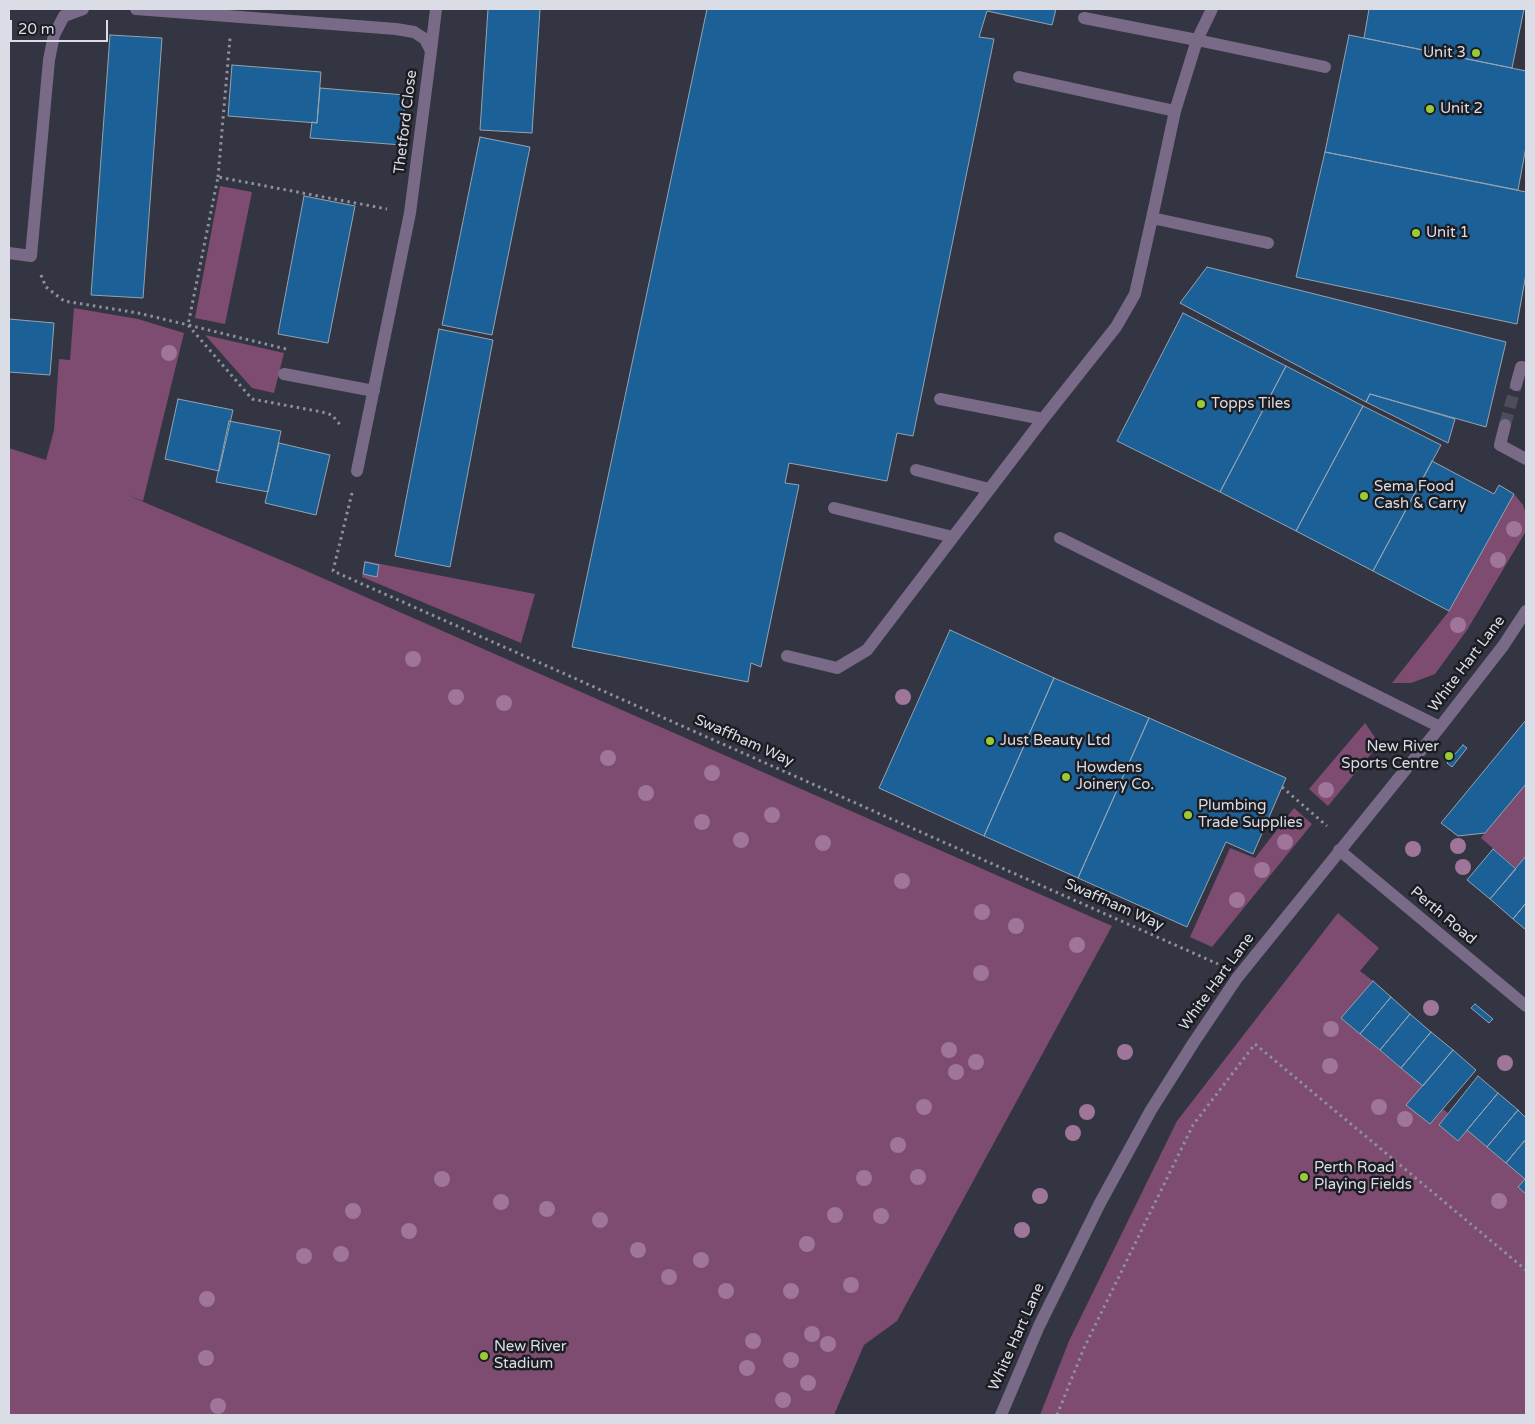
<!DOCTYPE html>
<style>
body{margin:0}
#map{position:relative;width:1535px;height:1424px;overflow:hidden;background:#333543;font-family:"Varela Round",sans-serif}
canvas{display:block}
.frame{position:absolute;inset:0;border:10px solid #dbdde6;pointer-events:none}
.scale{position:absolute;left:10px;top:20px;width:98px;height:22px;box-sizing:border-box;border:2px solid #dbdde6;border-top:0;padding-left:6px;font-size:15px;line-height:18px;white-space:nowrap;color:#dbdde6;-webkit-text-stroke:4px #1c1d23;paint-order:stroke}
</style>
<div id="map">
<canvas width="1535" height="1424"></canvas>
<div class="frame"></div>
<div class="scale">20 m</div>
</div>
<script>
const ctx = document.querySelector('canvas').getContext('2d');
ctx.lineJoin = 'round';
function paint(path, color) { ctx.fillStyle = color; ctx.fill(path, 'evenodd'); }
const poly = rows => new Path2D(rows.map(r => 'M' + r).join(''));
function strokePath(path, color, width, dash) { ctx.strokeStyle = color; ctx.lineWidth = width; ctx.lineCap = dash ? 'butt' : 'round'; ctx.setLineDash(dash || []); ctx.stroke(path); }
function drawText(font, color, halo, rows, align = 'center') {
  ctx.font = font + ' "Varela Round",sans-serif'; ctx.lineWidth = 5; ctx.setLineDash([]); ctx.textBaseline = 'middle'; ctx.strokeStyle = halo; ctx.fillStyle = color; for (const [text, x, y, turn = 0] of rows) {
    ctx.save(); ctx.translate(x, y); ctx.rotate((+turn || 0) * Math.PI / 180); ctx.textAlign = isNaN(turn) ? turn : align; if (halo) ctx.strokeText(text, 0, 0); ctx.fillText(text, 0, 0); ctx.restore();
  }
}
paint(poly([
 [220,186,252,192,225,324,195,318],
 [74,308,138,319,184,333,143,501,127,495,302,569,1112,926,897,1321,864,1345,834,1415,9,1415,9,448,46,460,54,430,59,359,70,360],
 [205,335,284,353,274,393,252,388],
 [1514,494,1523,505,1526,514,1526,531,1467,630,1435,674,1411,683,1392,683,1449,611],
 [365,561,535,594,521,643,362,577],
 [1365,723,1376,739,1375,749,1328,806,1309,789],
 [1526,782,1526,877,1481,838],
 [1294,808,1312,824,1212,947,1190,937,1230,848,1255,858],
 [1338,913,1379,948,1360,971,1373,981,1342,1019,1423,1086,1407,1105,1430,1124,1443,1109,1448,1113,1439,1125,1458,1141,1467,1130,1525,1179,1518,1187,1526,1194,1526,1415,1040,1415,1069,1341,1177,1121]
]), '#7e4c70');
const building = poly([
 [488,9,540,9,532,133,480,130,488,9],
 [707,9,1056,9,1052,25,987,11,979,37,994,39,913,436,897,433,887,481,789,463,785,483,799,485,761,667,751,663,748,682,572,647,707,9],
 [1369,9,1524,9,1512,68,1364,38,1369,9],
 [110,35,162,38,143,298,91,295,110,35],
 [1349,35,1526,71,1526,147,1518,190,1325,152,1349,35],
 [232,65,321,72,317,123,228,116,232,65],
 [320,88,405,95,402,145,310,138,312,122,317,123,320,88],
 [480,137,530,147,492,335,442,325,480,137],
 [1325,152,1526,192,1526,274,1517,324,1296,277,1325,152],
 [304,196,355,206,328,343,278,334,304,196],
 [1207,267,1506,342,1486,427,1370,394,1366,402,1180,303,1207,267],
 [1183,313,1286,366,1220,492,1117,441,1183,313],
 [9,319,54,323,50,375,9,372,9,319],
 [439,329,493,340,450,567,395,556,439,329],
 [1286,366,1363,406,1296,531,1220,492,1286,366],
 [1370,394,1455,419,1448,443,1366,402,1370,394],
 [178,399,233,410,219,471,165,459,178,399],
 [1363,406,1441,445,1373,571,1296,531,1363,406],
 [229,421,281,431,268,492,216,482,229,421],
 [279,443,330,455,316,515,265,503,279,443],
 [1432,461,1494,494,1499,485,1514,494,1449,611,1373,571,1432,461],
 [365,562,379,565,377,577,363,574,365,562],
 [950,630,1054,678,984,836,879,788,950,630],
 [1054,678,1149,718,1078,878,984,836,1054,678],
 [1149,718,1286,778,1253,854,1226,842,1187,927,1078,878,1149,718],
 [1526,720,1526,784,1485,833,1458,836,1441,823,1526,720],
 [1463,745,1467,748,1452,767,1447,763,1463,745],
 [1493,849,1516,869,1490,899,1467,880,1493,849],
 [1526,856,1526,903,1513,919,1490,899,1526,856],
 [1526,903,1526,930,1513,919,1526,903],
 [1373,981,1391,997,1360,1034,1341,1018,1373,981],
 [1391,997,1410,1014,1380,1050,1360,1034,1391,997],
 [1475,1004,1493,1019,1489,1023,1471,1008,1475,1004],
 [1410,1014,1431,1032,1401,1068,1380,1050,1410,1014],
 [1431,1032,1453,1050,1423,1086,1401,1068,1431,1032],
 [1453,1050,1476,1070,1430,1124,1406,1105,1453,1050],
 [1478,1076,1498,1093,1458,1141,1439,1125,1478,1076],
 [1498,1093,1518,1110,1487,1147,1467,1130,1498,1093],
 [1518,1110,1526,1118,1526,1139,1506,1163,1487,1147,1518,1110],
 [1526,1139,1526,1178,1525,1179,1506,1163,1526,1139],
 [1526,1178,1526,1194,1518,1187,1526,1178]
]);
paint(building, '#1b6198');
strokePath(building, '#95a3b0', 1);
strokePath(poly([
 [1505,425,1516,385]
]), '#4c4e5b', 12, [12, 6]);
strokePath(poly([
 [218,177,230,38],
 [41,275,46,287,64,301,138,313,188,325,252,399,322,412,332,415,342,427],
 [286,349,188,325,218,177,387,209],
 [352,493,333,571,1218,964],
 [1282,787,1327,826],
 [1057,1415,1084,1348,1193,1125,1255,1044,1526,1270]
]), '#8e909c', 3, [2.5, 4]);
strokePath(poly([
 [136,9,396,29,414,32,425,39,431,51,410,213,357,471],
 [1212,9,1197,40,1325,67],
 [431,51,436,9],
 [1019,77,1175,111,1197,40,1084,18],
 [1175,111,1152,218,1268,243],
 [9,253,31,256,49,60,54,35,64,16,83,9],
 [284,374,374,391],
 [1516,385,1521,367,1526,368],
 [940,399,1043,419],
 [1505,425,1500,445,1526,459],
 [916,470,989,489],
 [834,508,953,537],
 [1060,538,1440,727],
 [787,656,837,668,867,650,1043,419,1116,327,1135,294,1152,218],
 [1339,850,1526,1006],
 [1001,1415,1039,1326,1100,1203,1151,1110,1194,1042,1237,978,1440,727,1503,646,1526,611]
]), '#796a88', 12);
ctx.fillStyle = '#9f7599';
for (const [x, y] of [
 [169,353],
 [1514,529],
 [1498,560],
 [1458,625],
 [413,659],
 [456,697],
 [903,697],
 [504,703],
 [608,758],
 [712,773],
 [1326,790],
 [646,793],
 [772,815],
 [702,822],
 [741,840],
 [1285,842],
 [823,843],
 [1458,846],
 [1413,849],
 [1463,867],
 [1262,870],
 [902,881],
 [1237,900],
 [982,912],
 [1016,926],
 [1077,945],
 [981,973],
 [1431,1008],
 [1331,1029],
 [949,1050],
 [1125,1052],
 [976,1062],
 [1505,1063],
 [1330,1066],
 [956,1072],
 [924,1107],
 [1379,1107],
 [1087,1112],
 [1405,1119],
 [1073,1133],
 [898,1145],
 [918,1177],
 [864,1178],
 [442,1179],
 [1040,1196],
 [1499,1201],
 [501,1202],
 [547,1209],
 [353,1211],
 [835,1215],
 [881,1216],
 [600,1220],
 [1022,1230],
 [409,1231],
 [807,1244],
 [638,1250],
 [341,1254],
 [304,1256],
 [701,1260],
 [669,1277],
 [851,1285],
 [726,1291],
 [791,1291],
 [207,1299],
 [812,1334],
 [753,1341],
 [828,1344],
 [206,1358],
 [791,1360],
 [747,1368],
 [808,1383],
 [783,1400],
 [218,1406]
]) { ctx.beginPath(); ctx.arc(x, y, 8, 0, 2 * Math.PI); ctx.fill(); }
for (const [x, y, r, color] of [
 [1476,53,5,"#99cb36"],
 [1430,109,5,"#99cb36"],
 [1416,233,5,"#99cb36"],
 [1201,404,5,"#99cb36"],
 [1364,496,5,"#99cb36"],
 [990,741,5,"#99cb36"],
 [1449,756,5,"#99cb36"],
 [1066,777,5,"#99cb36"],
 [1188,815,5,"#99cb36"],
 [1304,1177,5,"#99cb36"],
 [484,1356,5,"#99cb36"]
]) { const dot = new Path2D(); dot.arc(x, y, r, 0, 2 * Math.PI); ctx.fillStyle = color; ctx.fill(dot); strokePath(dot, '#1c1d23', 2); }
drawText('15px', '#dbdde6', '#1c1d23', [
 ["Unit 3",1466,53,"right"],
 ["Unit 2",1440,109],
 ["Unit 1",1426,233],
 ["Topps Tiles",1211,404],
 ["Sema Food",1374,487],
 ["Cash & Carry",1374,504],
 ["Just Beauty Ltd",1000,741],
 ["New River",1439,747,"right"],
 ["Sports Centre",1439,764,"right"],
 ["Howdens",1076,768],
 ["Joinery Co.",1076,785],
 ["Plumbing",1198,806],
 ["Trade Supplies",1198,823],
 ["Perth Road",1314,1168],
 ["Playing Fields",1314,1185],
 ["New River",494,1347],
 ["Stadium",494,1364]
], 'left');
drawText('15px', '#dbdde6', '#1c1d23', [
 ["Thetford Close",406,122,-83],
 ["White Hart Lane",1467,664,-53],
 ["Swaffham Way",744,741,24],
 ["Swaffham Way",1114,905,24],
 ["Perth Road",1443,916,40],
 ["White Hart Lane",1217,982,-54],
 ["White Hart Lane",1017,1337,-66]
]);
</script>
